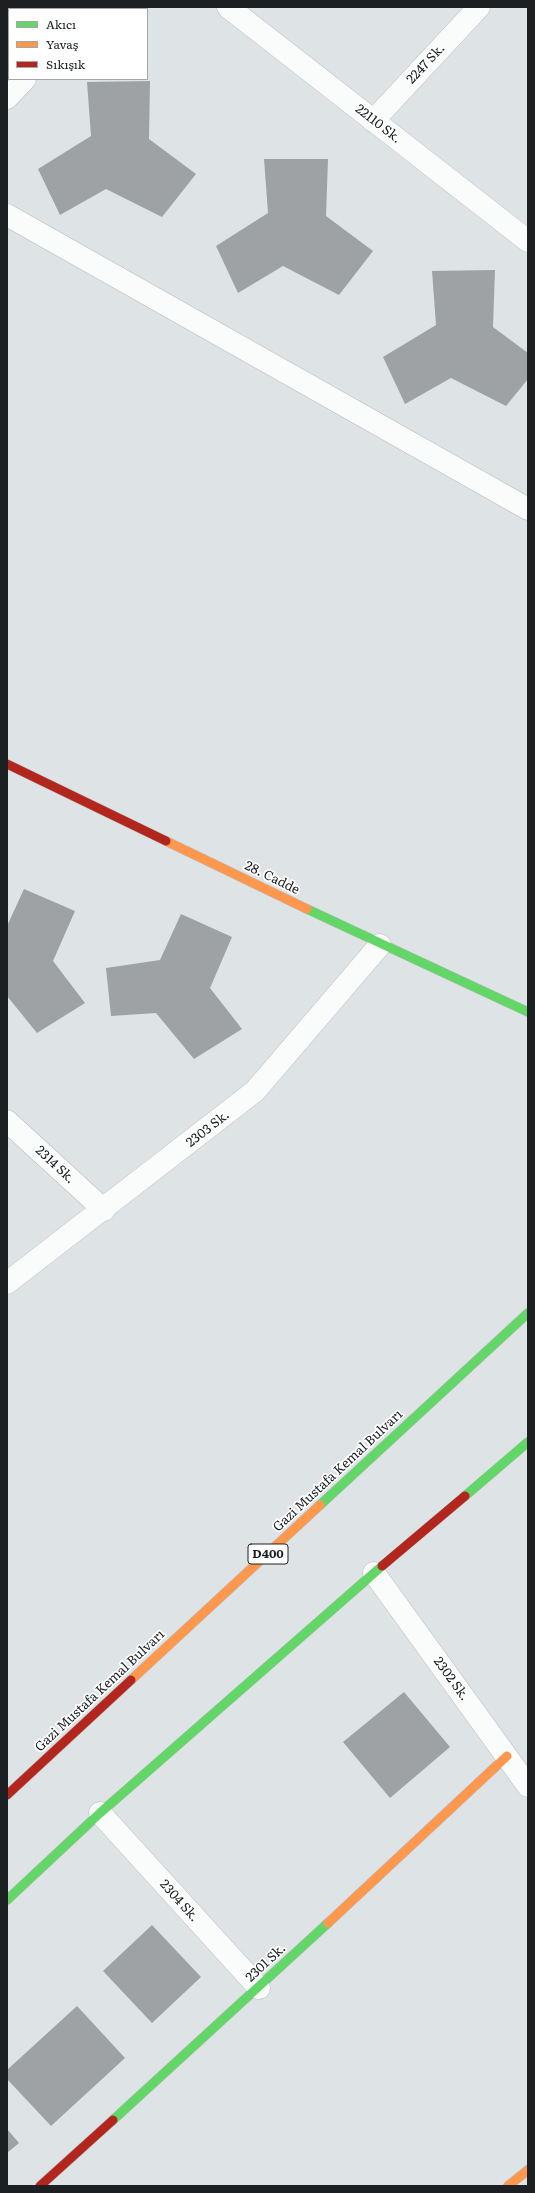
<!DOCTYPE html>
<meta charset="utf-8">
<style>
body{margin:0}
#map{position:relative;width:535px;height:2193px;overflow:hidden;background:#dee3e6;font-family:Literata,serif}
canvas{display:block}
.frame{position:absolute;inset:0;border:8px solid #1d2023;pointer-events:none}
.legend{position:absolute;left:8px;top:8px;width:140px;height:72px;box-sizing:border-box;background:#fff;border:1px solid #a5a6a7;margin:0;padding:5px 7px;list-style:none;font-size:12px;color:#1d2023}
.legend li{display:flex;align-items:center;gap:8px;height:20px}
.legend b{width:20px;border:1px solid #a5a6a7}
</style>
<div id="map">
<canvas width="535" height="2193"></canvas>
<div class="frame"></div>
<ul class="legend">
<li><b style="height:5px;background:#63d668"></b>Akıcı</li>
<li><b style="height:5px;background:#ff974d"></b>Yavaş</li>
<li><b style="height:5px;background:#b3261e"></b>Sıkışık</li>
</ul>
</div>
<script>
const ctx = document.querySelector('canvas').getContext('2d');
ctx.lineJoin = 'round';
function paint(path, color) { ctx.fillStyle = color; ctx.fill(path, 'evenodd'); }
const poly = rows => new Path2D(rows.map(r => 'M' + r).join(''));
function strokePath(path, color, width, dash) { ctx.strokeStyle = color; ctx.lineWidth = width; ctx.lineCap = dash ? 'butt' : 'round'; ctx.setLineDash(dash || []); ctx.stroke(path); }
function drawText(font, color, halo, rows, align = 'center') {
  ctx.font = font + ' Literata,serif'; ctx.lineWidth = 3.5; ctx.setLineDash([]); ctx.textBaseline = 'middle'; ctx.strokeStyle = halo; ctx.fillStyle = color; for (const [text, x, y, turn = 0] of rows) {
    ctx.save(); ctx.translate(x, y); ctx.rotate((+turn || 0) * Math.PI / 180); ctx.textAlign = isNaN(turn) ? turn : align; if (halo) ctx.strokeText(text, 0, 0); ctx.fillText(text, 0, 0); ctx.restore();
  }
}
paint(poly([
 [150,81,149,139,196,174,162,217,106,189,60,215,38,169,91,136,87,82],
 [264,159,328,159,326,216,373,251,339,295,283,266,238,293,216,246,268,213],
 [495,270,493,327,528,353,528,379,506,406,451,378,405,404,383,357,436,325,432,271],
 [24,889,75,911,53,961,85,1003,37,1033,7,996,7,926],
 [181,914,232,937,210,988,242,1029,194,1059,156,1013,111,1016,106,968,160,960],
 [404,1692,450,1747,390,1798,343,1742],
 [152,1925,201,1977,152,2023,103,1971],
 [77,2006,125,2058,51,2126,7,2079,7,2070],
 [7,2129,19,2143,7,2153]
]), '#9ea2a5');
const street = poly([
 [228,7,528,241],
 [95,9,97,7],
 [7,98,25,79],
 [373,121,479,7],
 [7,215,528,509],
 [7,1121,104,1210],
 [7,1283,255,1091,380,945],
 [374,1573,528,1786],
 [100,1813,259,1988]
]);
const fast = poly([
 [307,909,528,1012],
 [465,1496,528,1442],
 [320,1505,528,1313],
 [7,1900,100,1813,382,1566],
 [113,2120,328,1923]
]);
const slow = poly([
 [166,841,307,909],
 [131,1680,320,1505],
 [328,1923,507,1756],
 [508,2186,528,2170]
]);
const jam = poly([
 [7,764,166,841],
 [382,1566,465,1496],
 [7,1795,131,1680],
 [40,2186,113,2120]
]);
strokePath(street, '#b9bcbf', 23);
strokePath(fast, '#b9bcbf', 10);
strokePath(slow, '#b9bcbf', 10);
strokePath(jam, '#b9bcbf', 10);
strokePath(street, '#fafbfb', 22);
strokePath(fast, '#63d668', 9);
strokePath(slow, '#ff974d', 9);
strokePath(jam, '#b3261e', 9);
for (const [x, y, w] of [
 [268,1554,40]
]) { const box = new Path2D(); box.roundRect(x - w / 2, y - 10, w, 20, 3); ctx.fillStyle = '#fff'; ctx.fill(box); strokePath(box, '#1d2023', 1); }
drawText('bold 12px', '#1d2023', null, [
 ["D400",268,1554]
]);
drawText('13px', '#1d2023', '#fff', [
 ["2247 Sk.",426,64,-47],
 ["22110 Sk.",378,124,38],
 ["28. Cadde",272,878,26],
 ["2303 Sk.",208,1129,-38],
 ["2314 Sk.",55,1165,43],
 ["Gazi Mustafa Kemal Bulvarı",338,1471,-43],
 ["2302 Sk.",451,1679,54],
 ["Gazi Mustafa Kemal Bulvarı",100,1691,-43],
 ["2304 Sk.",179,1901,48],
 ["2301 Sk.",266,1963,-43]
]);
</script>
